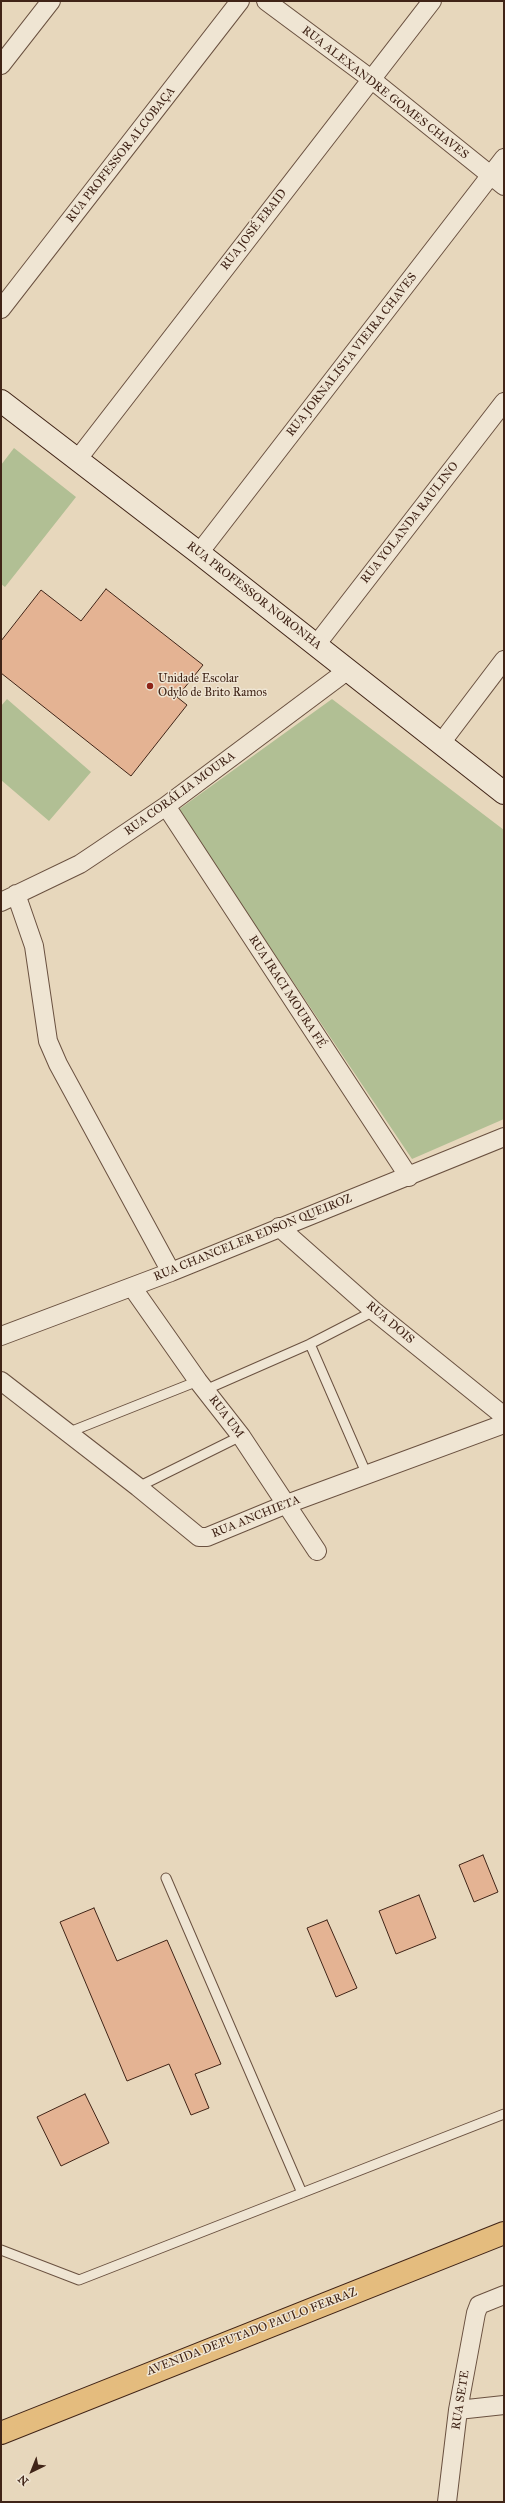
<!DOCTYPE html>
<meta charset="utf-8">
<style>
body{margin:0}
#map{position:relative;width:505px;height:2503px;overflow:hidden;background:#e7d7bc;font-family:"IM FELL Great Primer",serif}
canvas{display:block}
.frame{position:absolute;inset:0;border:2px solid #402417;pointer-events:none}
.north{position:absolute;left:12px;top:2451px;width:40px;height:40px;-webkit-text-stroke:3px #efe5d3;paint-order:stroke;rotate:223deg;font-size:11px;font-weight:700;line-height:16px;text-align:center;color:#402417}
.north::after{content:'';display:block;margin:auto;width:14px;height:18px;background:#402417;clip-path:polygon(50% 0,100% 100%,50% 72%,0 100%)}
</style>
<div id="map">
<canvas width="505" height="2503"></canvas>
<div class="frame"></div>
<div class="north">N</div>
</div>
<script>
const ctx = document.querySelector('canvas').getContext('2d');
ctx.lineJoin = 'round';
function paint(path, color) { ctx.fillStyle = color; ctx.fill(path, 'evenodd'); }
const poly = rows => new Path2D(rows.map(r => 'M' + r).join(''));
function strokePath(path, color, width, dash) { ctx.strokeStyle = color; ctx.lineWidth = width; ctx.lineCap = dash ? 'butt' : 'round'; ctx.setLineDash(dash || []); ctx.stroke(path); }
function drawText(font, color, halo, rows, align = 'center') {
  ctx.font = font + ' "IM FELL Great Primer",serif'; ctx.lineWidth = 3; ctx.setLineDash([]); ctx.textBaseline = 'middle'; ctx.strokeStyle = halo; ctx.fillStyle = color; for (const [text, x, y, turn = 0] of rows) {
    ctx.save(); ctx.translate(x, y); ctx.rotate((+turn || 0) * Math.PI / 180); ctx.textAlign = isNaN(turn) ? turn : align; if (halo) ctx.strokeText(text, 0, 0); ctx.fillText(text, 0, 0); ctx.restore();
  }
}
paint(poly([
 [14,448,76,497,5,587,1,584,1,465],
 [7,699,91,772,49,821,1,780,1,706],
 [332,699,504,830,504,1119,412,1159,178,810]
]), '#b1bf94');
const building = poly([
 [106,589,203,665,177,697,187,705,131,776,1,673,1,641,41,590,81,621,106,589],
 [483,1855,498,1892,474,1902,459,1865,483,1855],
 [419,1895,436,1938,396,1954,379,1911,419,1895],
 [94,1908,117,1961,167,1940,221,2064,195,2074,209,2108,191,2115,169,2064,127,2081,60,1922,94,1908],
 [327,1920,357,1988,336,1997,307,1928,327,1920],
 [85,2094,109,2143,61,2166,37,2117,85,2094]
]);
paint(building, '#e4b393');
strokePath(building, '#402417', 1);
const lane = poly([
 [310,1344,367,1475],
 [205,1390,310,1344,374,1311],
 [67,1433,198,1381],
 [138,1487,241,1436],
 [166,1878,302,2193],
 [1,2250,79,2280,504,2114]
]);
const street = poly([
 [266,1,371,79,504,186],
 [1,65,51,1],
 [1,309,240,1],
 [77,460,432,1],
 [199,553,504,158],
 [316,645,504,402],
 [441,743,504,660],
 [166,806,409,1177],
 [16,894,34,946,48,1041,58,1064,171,1272],
 [1,902,80,864,98,852,166,806,348,670],
 [279,1227,374,1311,504,1416],
 [132,1287,198,1381,241,1436,317,1551],
 [1,1336,171,1272,504,1137],
 [1,1381,138,1487,199,1537,207,1537,287,1504,504,1424],
 [458,2410,504,2405],
 [447,2502,458,2410,476,2313,479,2305,504,2295]
]);
const secondary = poly([
 [1,401,199,553,504,793]
]);
const highway = poly([
 [1,2433,504,2233]
]);
strokePath(lane, '#6a5140', 11);
strokePath(street, '#6a5140', 20);
strokePath(secondary, '#402417', 24);
strokePath(highway, '#402417', 24);
strokePath(lane, '#efe5d3', 9);
strokePath(street, '#efe5d3', 18);
strokePath(secondary, '#efe5d3', 22);
strokePath(highway, '#e4bc7e', 22);
for (const [x, y, r, color] of [
 [150,686,4,"#8f2418"]
]) { const dot = new Path2D(); dot.arc(x, y, r, 0, 2 * Math.PI); ctx.fillStyle = color; ctx.fill(dot); strokePath(dot, '#efe5d3', 1.5); }
drawText('12px', '#402417', '#efe5d3', [
 ["RUA ALEXANDRE GOMES CHAVES",385,93,38],
 ["RUA PROFESSOR ALCOBAÇA",121,155,-52],
 ["RUA JOSÉ EBAID",254,230,-52],
 ["RUA JORNALISTA VIEIRA CHAVES",352,355,-52],
 ["RUA YOLANDA RAULINO",410,523,-52],
 ["RUA PROFESSOR NORONHA",254,596,38],
 ["RUA CORÁLIA MOURA",180,794,-36],
 ["RUA IRACI MOURA FÉ",287,992,57],
 ["RUA CHANCELER EDSON QUEIROZ",253,1238,-22],
 ["RUA DOIS",390,1323,40],
 ["RUA UM",226,1417,53],
 ["RUA ANCHIETA",256,1517,-22],
 ["AVENIDA DEPUTADO PAULO FERRAZ",252,2332,-21],
 ["RUA SETE",461,2400,-81]
]);
drawText('12px', '#402417', '#efe5d3', [
 ["Unidade Escolar",158,679],
 ["Odylo de Brito Ramos",158,693]
], 'left');
</script>
